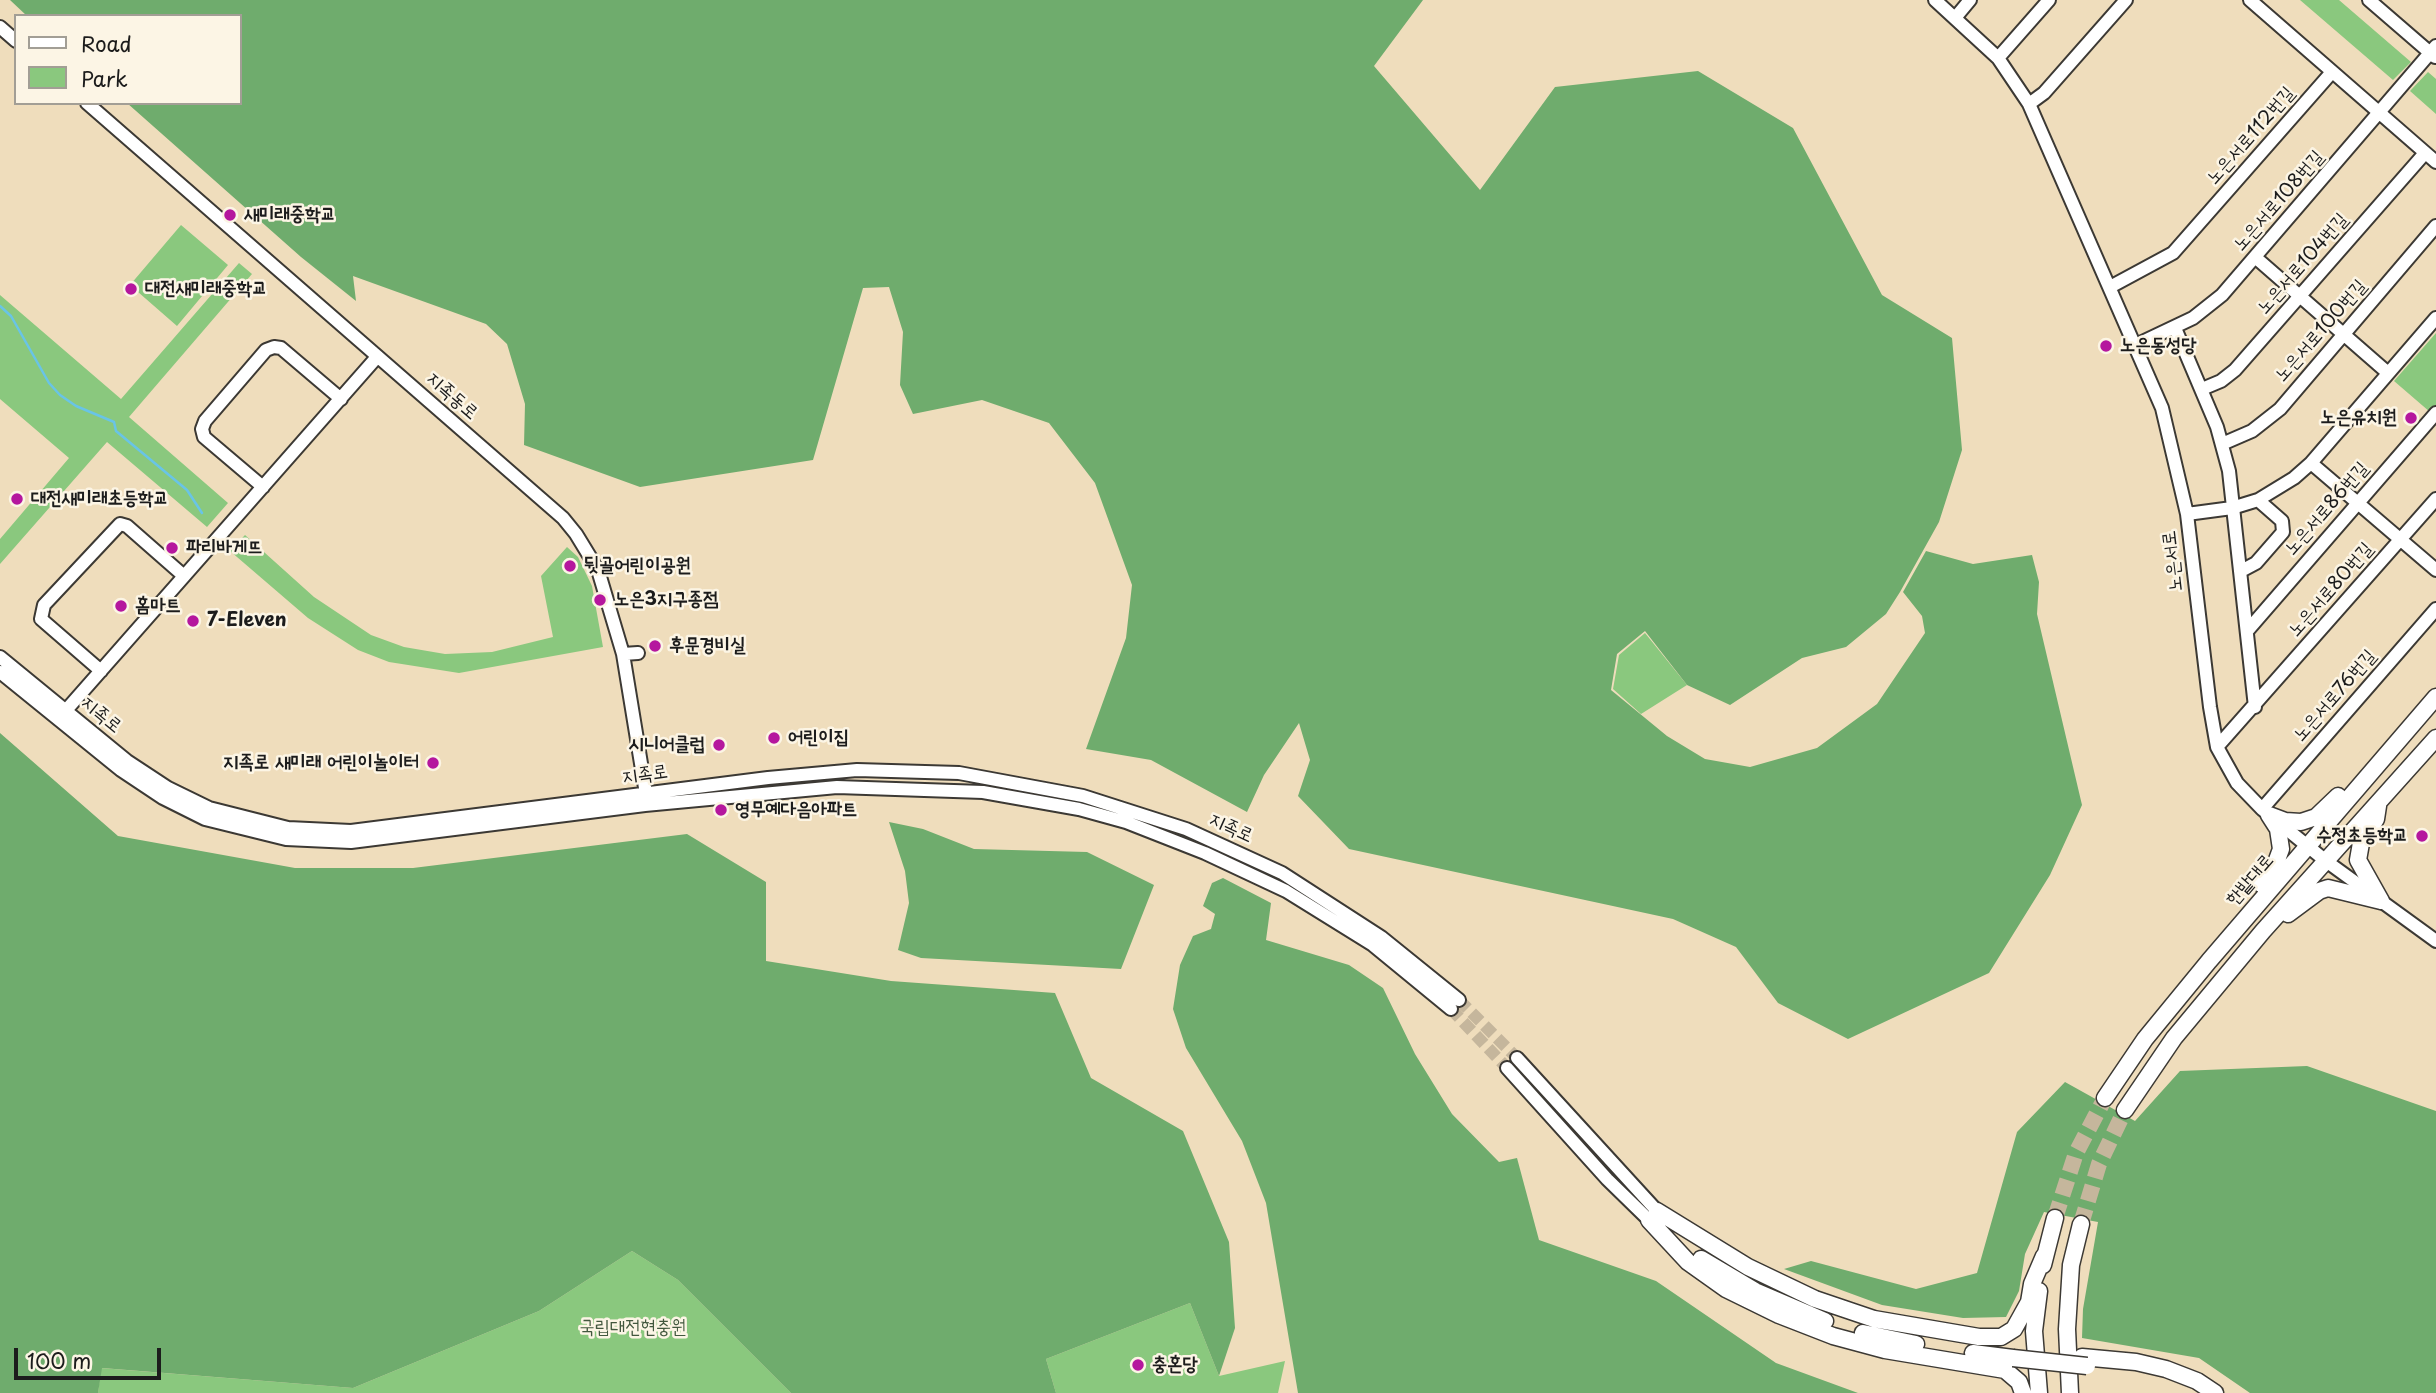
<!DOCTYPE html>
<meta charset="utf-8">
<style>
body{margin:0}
#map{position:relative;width:2436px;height:1393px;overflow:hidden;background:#efddbc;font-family:"Playpen Sans",sans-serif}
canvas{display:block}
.legend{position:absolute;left:14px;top:14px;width:228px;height:91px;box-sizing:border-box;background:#fcf5e5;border:2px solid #a29e95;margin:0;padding:9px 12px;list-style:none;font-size:21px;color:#1c1c1c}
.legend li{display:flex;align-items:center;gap:14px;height:35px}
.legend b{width:35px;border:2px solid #a29e95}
.scale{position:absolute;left:14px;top:1348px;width:147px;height:32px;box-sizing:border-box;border:4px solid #1c1c1c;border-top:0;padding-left:9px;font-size:21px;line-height:24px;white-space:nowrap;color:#1c1c1c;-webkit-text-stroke:5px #fcf5e5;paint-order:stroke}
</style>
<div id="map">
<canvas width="2436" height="1393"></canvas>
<ul class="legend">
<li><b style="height:9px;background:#fff"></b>Road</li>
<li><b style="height:19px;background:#8ac87e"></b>Park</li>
</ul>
<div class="scale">100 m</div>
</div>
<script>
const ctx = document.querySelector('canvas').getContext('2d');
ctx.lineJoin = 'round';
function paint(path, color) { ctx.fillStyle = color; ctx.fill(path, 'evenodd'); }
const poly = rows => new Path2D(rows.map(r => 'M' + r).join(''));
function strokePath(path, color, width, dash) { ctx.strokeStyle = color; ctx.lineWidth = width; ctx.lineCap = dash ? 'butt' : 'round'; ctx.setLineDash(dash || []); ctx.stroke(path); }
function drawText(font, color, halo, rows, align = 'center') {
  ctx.font = font + ' "Playpen Sans","Poor Story",sans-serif'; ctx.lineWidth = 5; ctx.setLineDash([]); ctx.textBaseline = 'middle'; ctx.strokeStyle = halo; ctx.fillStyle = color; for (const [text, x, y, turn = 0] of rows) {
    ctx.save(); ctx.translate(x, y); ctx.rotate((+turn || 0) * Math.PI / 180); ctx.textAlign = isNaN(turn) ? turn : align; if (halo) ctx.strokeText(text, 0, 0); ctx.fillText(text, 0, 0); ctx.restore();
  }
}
paint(poly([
 [2300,0,2339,0,2411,62,2393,80],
 [2428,72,2436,79,2436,114,2410,91],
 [181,225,228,265,177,326,130,285],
 [239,263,252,274,129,417,228,503,207,527,107,442,0,564,0,539,69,458,0,399,0,295,121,399],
 [2436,333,2436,405,2430,412,2394,381],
 [245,535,314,597,371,635,404,647,445,654,492,652,553,637,541,576,567,547,578,557,592,586,603,647,459,673,389,662,358,650,308,618,230,551],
 [1645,633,1687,685,1641,714,1613,689,1619,655],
 [632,1251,678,1280,791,1393,98,1393,101,1368,353,1388,539,1311],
 [1190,1303,1219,1376,1285,1361,1278,1393,1056,1393,1046,1359]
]), '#8ac87e');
paint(poly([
 [10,0,1423,0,1374,66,1480,190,1555,87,1698,71,1793,128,1882,295,1952,338,1962,450,1939,522,1900,592,1886,614,1846,647,1802,658,1730,705,1687,685,1645,631,1617,654,1611,690,1667,736,1705,759,1750,767,1817,748,1877,704,1925,633,1922,616,1903,592,1926,551,1973,564,2032,555,2039,582,2037,614,2082,805,2050,875,1989,973,1848,1039,1778,1003,1736,947,1673,919,1349,849,1298,796,1310,760,1299,723,1264,775,1247,812,1151,760,1086,749,1126,638,1132,585,1095,483,1049,423,982,400,913,414,900,385,903,332,889,287,863,288,813,460,640,487,524,445,525,404,507,344,486,324,353,276,356,301,301,257,127,103,240,103,240,16,27,16],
 [0,733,118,836,295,868,413,868,687,834,766,882,766,961,891,981,1055,993,1091,1078,1183,1131,1229,1242,1235,1328,1219,1376,1190,1303,1046,1359,1056,1393,791,1393,678,1280,632,1251,539,1311,353,1388,102,1368,98,1393,0,1393],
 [889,822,923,829,974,849,1087,852,1154,885,1121,969,921,958,898,950,909,903,905,871],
 [1223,878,1271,903,1266,940,1349,965,1383,988,1415,1054,1452,1114,1499,1162,1517,1158,1539,1240,1656,1281,1776,1363,1858,1393,1298,1393,1266,1203,1242,1141,1186,1048,1173,1009,1180,965,1193,936,1211,929,1215,914,1203,906,1212,883],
 [2307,1066,2436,1111,2436,1393,2250,1393,2199,1358,2082,1338,2083,1309,2098,1222,2044,1212,2025,1254,2019,1291,2006,1317,1963,1318,1882,1305,1784,1269,1811,1261,1916,1289,1977,1273,2017,1132,2065,1082,2135,1121,2180,1071]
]), '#6fac6d');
strokePath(poly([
 [0,306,11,316,49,383,60,395,76,406,114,422,116,431,187,490,202,513]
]), '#69c4e7', 2.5);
strokePath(poly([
 [1459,1000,1517,1058],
 [1451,1009,1507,1068]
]), '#c5b69c', 12, [12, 6]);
strokePath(poly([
 [2055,1218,2076,1153,2105,1098],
 [2081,1224,2099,1164,2125,1110]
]), '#c5b69c', 16, [16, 8]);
const minor = poly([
 [1935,0,1998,58,2029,104,2162,408,2187,514,2210,707,2217,747,2237,783,2262,809,2326,861,2436,941],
 [2250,0,2436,162],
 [2369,0,2435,57],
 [1955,18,1970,0],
 [0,27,16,41],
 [1998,58,2049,0],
 [87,103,563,518,576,534,598,570,623,654,647,800],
 [2029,104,2044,93,2126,0],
 [2255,257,2388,373],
 [2110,287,2173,253,2332,72],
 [2175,328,2217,427,2229,471,2255,707],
 [2134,346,2193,318,2222,295,2436,46],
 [2202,389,2221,381,2235,370,2425,153],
 [2222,444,2252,431,2280,409,2436,226],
 [2311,463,2436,570],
 [263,487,204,437,202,429,205,421,266,350,274,347,281,348,341,399],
 [2187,514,2232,508,2258,500,2294,478,2311,463,2436,318],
 [2241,571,2256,563,2283,532,2282,521,2258,500],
 [2248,630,2436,413],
 [623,654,638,653],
 [0,657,127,761,168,788,209,808,288,828,351,831,768,778,857,770,959,773,1083,796,1186,829,1282,873,1381,937,1459,1000],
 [101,671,41,619,44,605,120,524,127,526,184,576],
 [0,672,121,770,163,798,205,819,286,839,351,842,645,805,837,787,983,792,1079,809,1126,822,1205,853,1286,891,1373,945,1451,1009],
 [61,716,377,357],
 [2217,747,2436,499],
 [2262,809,2436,609],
 [1517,1058,1657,1211],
 [1507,1068,1607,1179,1649,1220]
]);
const major = poly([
 [2378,806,2376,819,2361,843,2358,860,2381,901],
 [2269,815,2285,821,2301,822,2316,817,2338,796],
 [2261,884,2274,868,2281,849,2278,829,2269,815],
 [2288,914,2319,891,2328,888,2381,901],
 [2105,1098,2145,1039,2209,961,2436,697],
 [2125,1110,2174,1038,2263,931,2436,738],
 [1657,1211,1748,1267,1815,1299,1874,1319,1979,1337,2001,1337,2014,1329,2029,1302,2032,1284,2044,1256],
 [1649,1220,1688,1262,1726,1289,1779,1315,1833,1336,1885,1350,2005,1370,2019,1382,2023,1393],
 [1701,1259,1755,1291,1825,1321],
 [2043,1265,2055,1218],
 [1863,1333,1916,1344],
 [1973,1353,2013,1358],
 [2082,1357,2136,1362,2166,1369,2197,1381,2215,1393],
 [2039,1393,2034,1331,2039,1291],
 [2070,1393,2067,1329,2071,1265,2081,1224]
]);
strokePath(minor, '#3c3934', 16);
strokePath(major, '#3c3934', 19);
strokePath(minor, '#fff', 12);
strokePath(major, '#fff', 16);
const majorBridge = poly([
 [2013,1358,2087,1366]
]);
strokePath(majorBridge, '#3c3934', 19, []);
strokePath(majorBridge, '#fff', 16);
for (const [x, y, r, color] of [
 [230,215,7,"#b5179e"],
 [131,289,7,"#b5179e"],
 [2106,346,7,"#b5179e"],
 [2411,418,7,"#b5179e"],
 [17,499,7,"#b5179e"],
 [172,548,7,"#b5179e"],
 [570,566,7,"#b5179e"],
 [600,600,7,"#b5179e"],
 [121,606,7,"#b5179e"],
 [193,621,7,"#b5179e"],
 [655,646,7,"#b5179e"],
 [774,738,7,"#b5179e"],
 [719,745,7,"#b5179e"],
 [433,763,7,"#b5179e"],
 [721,810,7,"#b5179e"],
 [2422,836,7,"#b5179e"],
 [1138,1365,7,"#b5179e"]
]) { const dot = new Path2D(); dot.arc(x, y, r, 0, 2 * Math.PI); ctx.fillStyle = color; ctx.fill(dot); strokePath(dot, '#fcf5e5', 2.5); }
drawText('19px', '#1c1c1c', '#fcf5e5', [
 ["노은서로112번길",2251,136,-49],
 ["노은서로108번길",2279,201,-49],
 ["노은서로104번길",2303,264,-49],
 ["노은서로100번길",2321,331,-49],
 ["지족동로",452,396,41],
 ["노은서로86번길",2327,509,-49],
 ["노은서로",2173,561,-97],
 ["노은서로80번길",2331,590,-49],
 ["노은서로76번길",2335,696,-49],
 ["지족로",101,715,39],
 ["지족로",645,775,-8],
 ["지족로",1231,828,24],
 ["한밭대로",2250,880,-49]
]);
drawText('bold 19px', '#1c1c1c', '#fcf5e5', [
 ["새미래중학교",244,215],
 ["대전새미래중학교",145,289],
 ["노은동성당",2120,346],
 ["노은유치원",2397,418,"right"],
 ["대전새미래초등학교",31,499],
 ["파리바게뜨",186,548],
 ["뒷골어린이공원",584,566],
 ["노은3지구종점",614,600],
 ["홈마트",135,606],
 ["7-Eleven",207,621],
 ["후문경비실",669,646],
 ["어린이집",788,738],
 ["시니어클럽",705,745,"right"],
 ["지족로 새미래 어린이놀이터",419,763,"right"],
 ["영무예다음아파트",735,810],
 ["수정초등학교",2408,836,"right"],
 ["충혼당",1152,1365]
], 'left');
drawText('19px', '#42583e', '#fcf5e5', [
 ["국립대전현충원",633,1328]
]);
</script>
